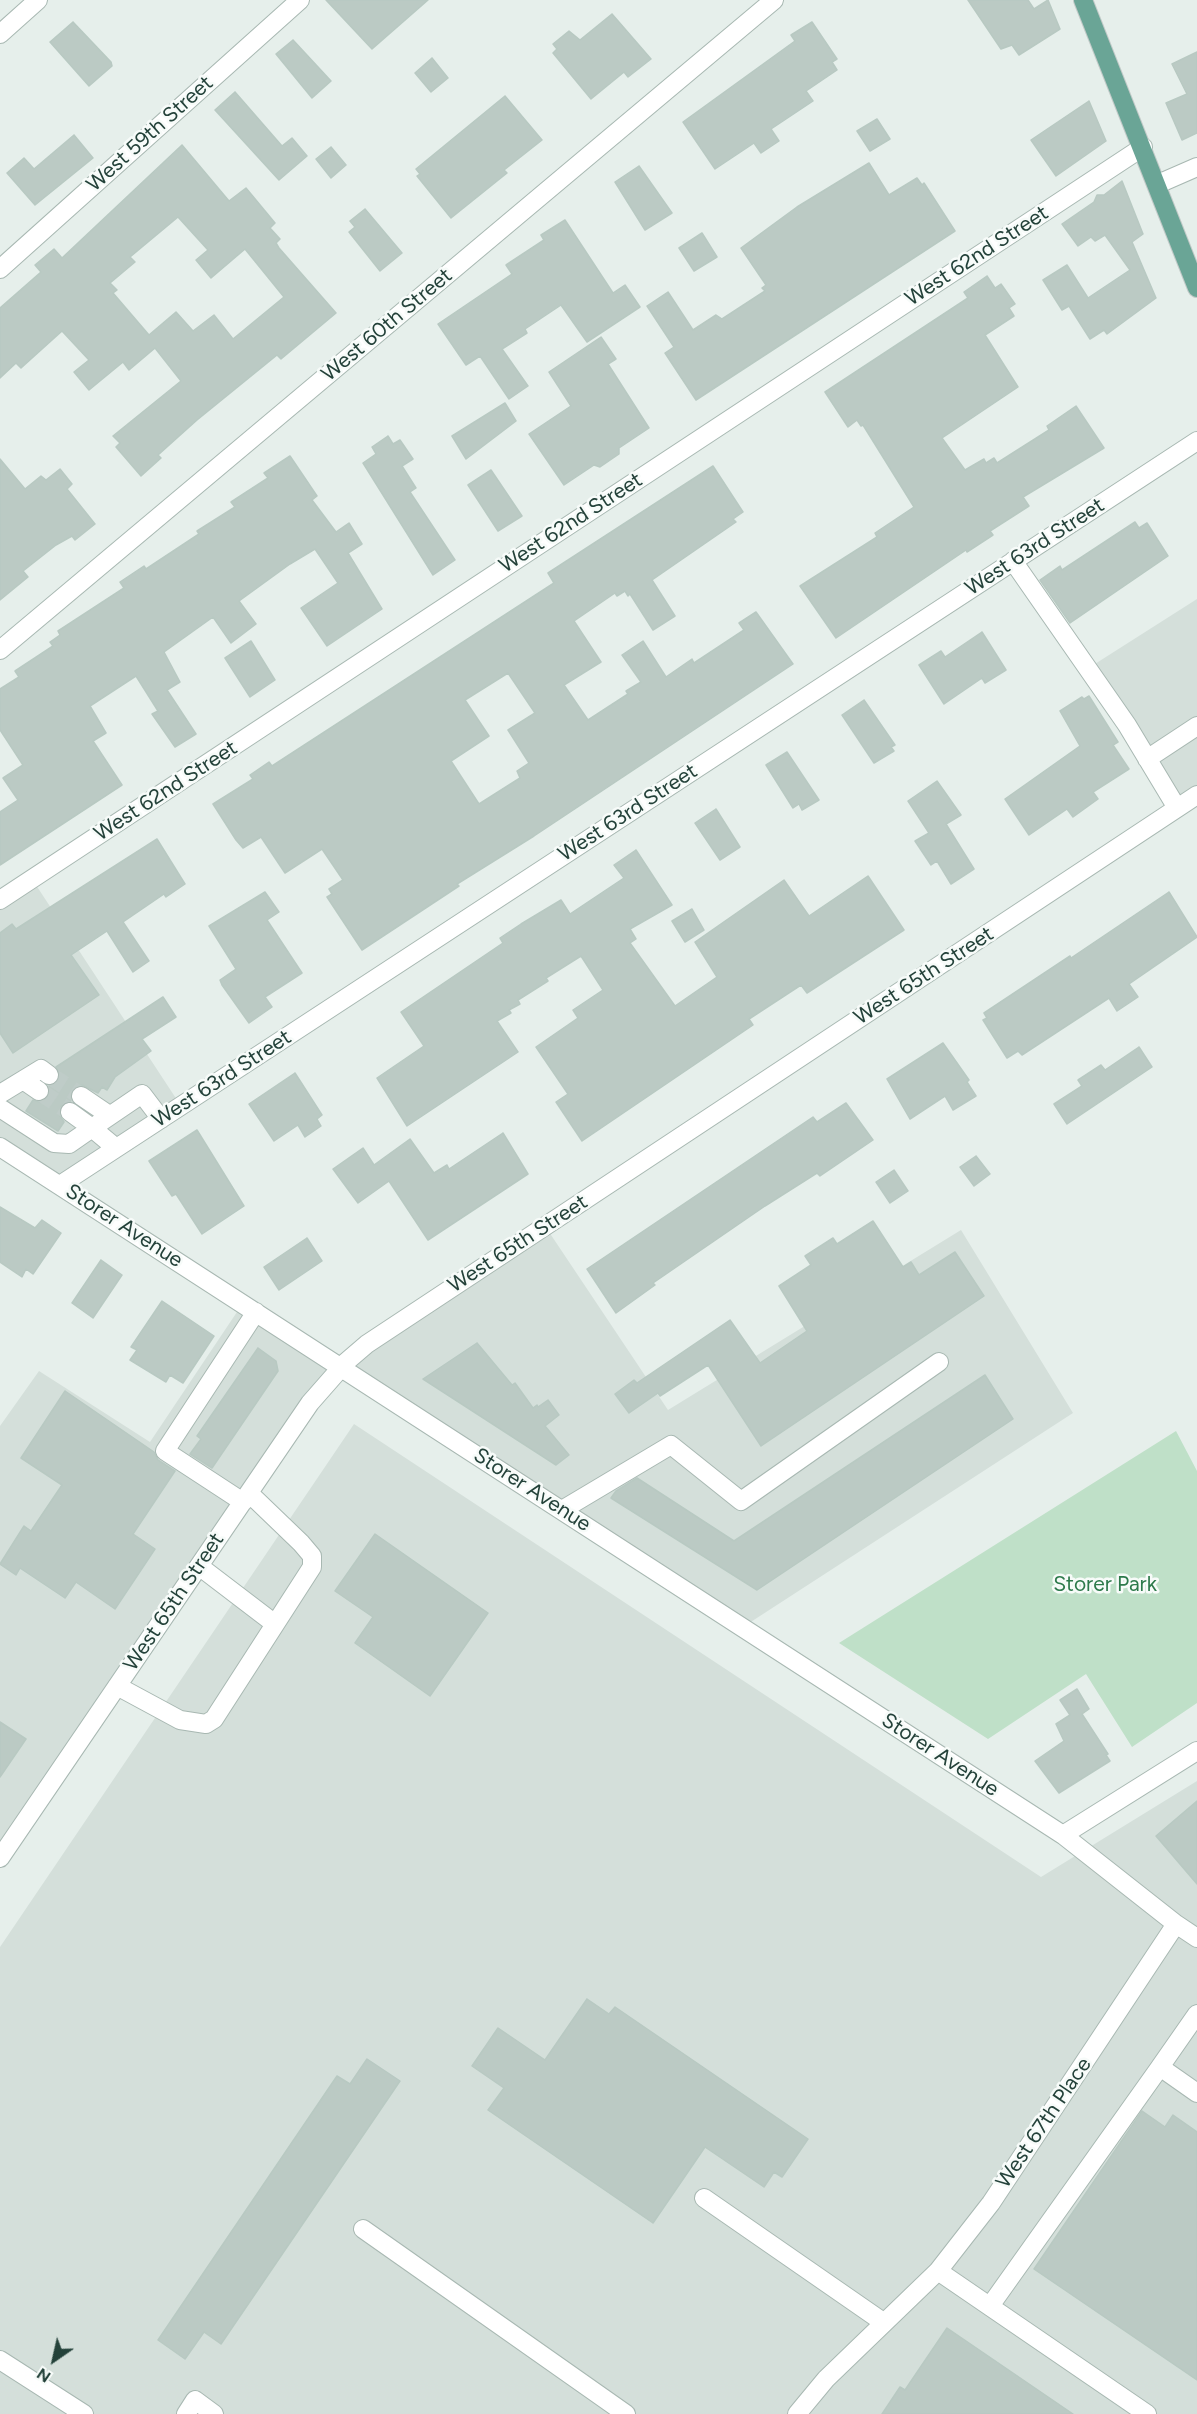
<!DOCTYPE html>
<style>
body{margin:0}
#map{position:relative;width:1197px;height:2414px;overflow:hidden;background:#e6efeb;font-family:Figtree,sans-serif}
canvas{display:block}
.north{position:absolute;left:24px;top:2330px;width:60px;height:60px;-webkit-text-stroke:4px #f7fbf9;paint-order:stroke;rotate:214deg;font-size:16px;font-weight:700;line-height:24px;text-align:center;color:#24423a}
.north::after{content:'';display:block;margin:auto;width:21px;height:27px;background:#24423a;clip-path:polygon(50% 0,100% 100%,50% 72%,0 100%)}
</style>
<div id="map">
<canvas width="1197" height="2414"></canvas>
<div class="north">N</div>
</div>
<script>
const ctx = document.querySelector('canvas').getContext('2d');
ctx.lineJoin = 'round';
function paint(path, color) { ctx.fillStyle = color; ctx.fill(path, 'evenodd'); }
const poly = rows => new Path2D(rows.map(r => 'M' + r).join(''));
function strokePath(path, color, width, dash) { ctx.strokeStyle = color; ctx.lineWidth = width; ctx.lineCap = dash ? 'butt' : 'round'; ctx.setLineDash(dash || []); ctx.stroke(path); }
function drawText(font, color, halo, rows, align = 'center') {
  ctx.font = font + ' Figtree,sans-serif'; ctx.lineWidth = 5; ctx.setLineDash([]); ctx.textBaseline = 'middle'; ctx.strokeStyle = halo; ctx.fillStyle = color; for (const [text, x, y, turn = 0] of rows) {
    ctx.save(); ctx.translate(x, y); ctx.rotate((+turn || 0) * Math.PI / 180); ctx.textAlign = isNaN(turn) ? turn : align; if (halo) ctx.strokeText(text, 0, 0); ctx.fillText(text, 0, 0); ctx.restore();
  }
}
paint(poly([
 [1197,599,1197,795,1177,808,1087,669],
 [32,879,181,1106,60,1185,0,1147,0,900],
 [545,1226,668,1410,961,1230,1073,1413,743,1627,342,1367,0,1858,0,1426,39,1371,150,1442,243,1303,342,1367],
 [354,1424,1041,1877,1197,1781,1197,2414,0,2414,0,1947]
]), '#d4dfda');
paint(poly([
 [1176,1431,1197,1471,1197,1703,1132,1747,1086,1674,988,1739,839,1643]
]), '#bfe0c8');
const building = poly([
 [326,0,428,0,372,49,326,0],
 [968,0,1028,0,1034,9,1048,0,1060,29,1019,55,1012,45,1001,49,968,0],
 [612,14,651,59,628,77,624,72,591,99,553,53,557,49,553,44,569,31,580,40,612,14],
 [73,22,111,62,112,66,89,86,50,42,73,22],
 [812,22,837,59,832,62,837,70,806,91,813,101,771,129,779,141,761,153,754,143,715,169,683,122,795,41,791,35,812,22],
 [293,40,331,81,312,98,276,54,293,40],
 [1197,52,1197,133,1182,140,1166,103,1187,94,1172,64,1197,52],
 [432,58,448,78,431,92,415,73,432,58],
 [235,92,282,146,292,138,307,156,279,180,215,110,235,92],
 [505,96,542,140,504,170,507,173,451,218,417,176,420,174,416,169,505,96],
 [1089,101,1106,141,1056,176,1031,140,1089,101],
 [877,119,890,139,870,151,857,131,877,119],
 [74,135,93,158,35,205,7,173,24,158,34,169,74,135],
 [182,145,229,201,246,188,275,223,270,228,280,239,276,243,279,248,336,313,281,359,277,355,197,420,158,455,161,458,141,476,116,447,120,443,113,436,181,381,155,348,129,370,123,362,89,390,74,372,89,360,62,331,21,368,16,363,0,378,0,308,41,272,35,265,54,249,62,258,182,145],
 [178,217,208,250,196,260,211,278,245,249,284,297,233,339,214,315,193,331,176,312,149,335,113,293,117,290,110,283,135,262,130,257,178,217],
 [331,147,346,165,331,178,316,159,331,147],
 [869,163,889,195,917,178,922,185,924,183,955,231,696,400,665,353,674,347,647,306,668,292,693,330,716,315,722,319,765,291,762,288,766,285,741,248,797,207,869,163],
 [639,166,672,213,645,230,615,182,639,166],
 [1122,181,1143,234,1132,242,1156,298,1107,334,1104,330,1090,339,1069,306,1062,310,1043,280,1067,265,1088,298,1130,270,1105,235,1095,241,1091,237,1078,246,1062,224,1094,202,1097,195,1104,195,1122,181],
 [365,209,402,253,380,271,349,232,355,227,350,221,365,209],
 [565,220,613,293,625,285,640,307,587,342,561,305,525,329,527,333,502,349,528,386,509,399,480,356,466,365,438,324,512,274,506,265,544,240,541,235,565,220],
 [702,233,717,257,694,271,679,248,702,233],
 [987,276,995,288,1001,284,1015,304,1009,308,1014,316,985,335,1018,387,942,438,965,470,984,459,986,463,994,458,997,463,1049,430,1047,426,1076,406,1104,448,1023,497,1029,506,990,531,993,535,967,552,966,550,836,638,800,586,877,537,875,533,914,507,863,425,861,426,857,420,848,427,825,392,968,298,964,292,987,276],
 [601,337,616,359,608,364,649,428,619,448,619,454,600,467,594,465,564,485,529,434,571,406,549,372,601,337],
 [505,403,516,421,466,459,452,436,505,403],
 [388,436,393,444,400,440,413,459,402,466,416,488,410,492,455,560,433,575,363,463,376,454,372,447,388,436],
 [290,456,317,496,312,500,336,532,349,523,362,544,348,553,382,609,327,646,301,608,338,583,315,549,290,564,239,601,256,624,231,643,213,617,164,652,180,682,167,690,196,734,175,747,152,714,158,711,136,676,90,706,106,733,93,741,122,785,0,865,0,812,18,800,3,778,23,765,0,730,0,689,19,677,15,671,53,646,50,642,60,635,58,631,124,588,120,582,144,566,146,569,199,534,197,531,235,507,231,502,268,478,264,473,290,456],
 [0,459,25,489,41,476,46,480,60,469,72,484,67,489,95,524,75,540,72,536,56,545,23,571,28,577,0,600,0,459],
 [713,466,743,512,733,519,736,522,652,580,675,616,653,630,630,594,628,596,625,591,617,596,615,593,574,621,601,662,564,685,588,720,628,694,626,691,641,682,622,655,643,641,666,677,692,659,694,663,744,630,739,623,756,612,793,664,534,836,457,884,459,886,362,950,327,897,332,894,329,889,343,880,322,849,285,873,261,837,243,848,236,840,213,804,253,779,250,775,269,762,272,766,554,583,548,573,713,466],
 [508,673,535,713,508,730,529,763,517,771,520,778,479,804,451,761,489,736,465,700,508,673],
 [491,470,522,516,498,531,468,485,491,470],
 [1135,522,1139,528,1147,523,1168,556,1070,623,1040,580,1060,566,1062,570,1135,522],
 [982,632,1006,670,985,683,982,678,944,704,919,665,941,651,945,657,982,632],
 [251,641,275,680,250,697,225,658,251,641],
 [1089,696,1118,742,1113,745,1129,769,1093,792,1098,799,1073,817,1067,809,1029,835,1005,799,1080,746,1060,711,1082,697,1084,699,1089,696],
 [864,700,895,745,891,747,894,751,874,763,842,715,864,700],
 [787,752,819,800,802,810,799,804,793,808,766,765,787,752],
 [937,781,961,815,946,824,974,869,951,884,937,861,931,865,915,841,929,833,908,801,937,781],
 [716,809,740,847,720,860,695,823,716,809],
 [157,839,185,884,166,897,164,894,123,922,149,961,133,972,107,931,71,955,99,995,13,1053,0,1033,0,933,12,924,16,929,157,839],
 [636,850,672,905,630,929,636,939,630,943,675,1006,717,977,695,942,784,880,809,916,868,876,904,930,807,993,801,985,749,1019,753,1025,582,1141,556,1102,568,1094,536,1047,578,1018,573,1010,603,990,581,956,546,978,548,981,518,1000,520,1004,509,1010,511,1013,497,1021,518,1052,407,1126,377,1078,424,1046,401,1012,503,943,500,938,521,924,561,900,570,914,624,878,614,865,636,850],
 [265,892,279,912,267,920,302,973,265,997,272,1007,249,1023,222,985,220,980,236,969,209,926,265,892],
 [1169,892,1197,937,1129,984,1138,997,1117,1011,1109,998,1022,1055,1018,1051,1007,1058,983,1020,987,1018,984,1013,1070,956,1071,958,1169,892],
 [692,909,704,930,685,942,672,921,692,909],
 [163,997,176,1017,142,1039,151,1051,115,1077,107,1090,102,1087,98,1093,82,1085,76,1086,70,1095,71,1101,61,1106,60,1116,64,1122,58,1131,26,1111,33,1100,39,1102,48,1098,49,1086,58,1082,60,1077,56,1067,163,997],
 [943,1043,969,1080,967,1082,976,1096,953,1110,945,1096,910,1119,887,1079,943,1043],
 [1139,1047,1152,1067,1067,1124,1054,1104,1082,1086,1078,1080,1101,1065,1105,1070,1139,1047],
 [295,1073,322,1115,317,1119,321,1126,305,1137,298,1125,274,1141,249,1104,295,1073],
 [846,1103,873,1140,820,1176,817,1173,765,1206,653,1283,655,1285,616,1313,587,1269,813,1117,817,1122,846,1103],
 [197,1130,244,1206,202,1234,176,1194,172,1196,149,1161,197,1130],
 [503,1133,528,1174,428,1240,389,1181,358,1203,333,1169,363,1148,374,1165,410,1139,434,1173,447,1165,449,1169,503,1133],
 [976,1156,990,1174,974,1186,960,1167,976,1156],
 [894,1170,908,1191,890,1203,876,1182,894,1170],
 [0,1207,35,1228,42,1220,61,1233,33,1274,26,1269,22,1277,0,1262,0,1207],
 [873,1221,903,1267,911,1262,919,1275,955,1252,984,1296,761,1446,708,1365,660,1396,658,1393,629,1413,615,1394,634,1380,637,1383,730,1320,760,1363,807,1331,779,1286,811,1265,805,1256,833,1238,837,1244,873,1221],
 [307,1238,322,1261,279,1290,264,1267,307,1238],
 [101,1260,122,1275,93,1318,72,1303,101,1260],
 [162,1301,214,1336,183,1383,170,1375,166,1382,130,1360,137,1350,131,1347,162,1301],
 [477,1343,512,1385,515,1383,533,1408,537,1405,538,1407,548,1400,559,1415,545,1426,569,1455,556,1465,423,1379,477,1343],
 [258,1348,276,1361,278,1371,212,1468,190,1454,201,1439,197,1436,258,1348],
 [985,1375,1013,1419,757,1590,611,1498,616,1491,637,1478,734,1541,985,1375],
 [65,1391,154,1452,158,1460,175,1471,133,1534,155,1549,115,1609,76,1582,65,1598,20,1568,16,1575,0,1564,24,1526,31,1531,62,1485,21,1458,65,1391],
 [375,1534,488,1613,430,1696,355,1643,373,1617,335,1591,375,1534],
 [1077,1689,1089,1709,1082,1714,1108,1754,1106,1755,1110,1761,1059,1793,1035,1761,1064,1741,1056,1724,1070,1715,1060,1700,1077,1689],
 [0,1722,26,1739,0,1777,0,1722],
 [1197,1801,1197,1884,1156,1836,1197,1801],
 [587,1999,609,2014,615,2007,808,2139,782,2177,774,2172,764,2187,705,2147,653,2223,488,2110,504,2088,472,2066,498,2028,545,2060,587,1999],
 [367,2059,400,2081,221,2344,204,2332,185,2359,158,2340,337,2076,350,2084,367,2059],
 [1142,2111,1165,2127,1173,2115,1197,2132,1197,2380,1034,2269,1142,2111],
 [947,2328,1073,2414,882,2414,900,2387,905,2390,947,2328]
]);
paint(building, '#bbcac4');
strokePath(building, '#b8c9c2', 1.5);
strokePath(poly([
 [49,1075,81,1096],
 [39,1091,70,1112]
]), '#bfccc8', 18, [18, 9]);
const minor = poly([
 [0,34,38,0],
 [1158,184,1197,167],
 [0,269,300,0],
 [1013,561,1127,725,1177,808],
 [0,650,774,0],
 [1147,759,1197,726],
 [0,900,1143,147],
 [23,1080,41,1069,49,1075],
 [0,1094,23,1080,39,1091],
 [81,1096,109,1115],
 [0,1108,54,1143,69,1144,92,1128,70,1112],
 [0,1147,1063,1835,1176,1924,991,2203,938,2271,826,2379,797,2414],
 [116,1148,92,1128,142,1094,161,1119],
 [60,1185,1197,441],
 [243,1502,165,1451,256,1312],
 [562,1510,671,1445,741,1501,939,1362],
 [199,1566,275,1624],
 [117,1686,180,1720,206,1724,214,1719,312,1567,312,1556,301,1543,249,1493],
 [1063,1835,1197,1751],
 [0,1858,310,1403,346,1362,367,1344,1197,795],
 [1176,1924,1197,1938],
 [1197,2014,1160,2067,1197,2093],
 [704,2198,883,2322],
 [363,2229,626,2414],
 [938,2271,1147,2414],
 [990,2306,1160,2067],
 [0,2360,84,2414],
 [186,2414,195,2400,214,2414]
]);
const major = poly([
 [1083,0,1197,288]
]);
strokePath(minor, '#a8b8b2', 20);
strokePath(major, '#c2cac8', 20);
strokePath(minor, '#fff', 18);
strokePath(major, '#6aa596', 18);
drawText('21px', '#24423a', '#f7fbf9', [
 ["West 59th Street",150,134,-42],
 ["West 62nd Street",977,256,-33],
 ["West 60th Street",387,325,-40],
 ["West 62nd Street",571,523,-33],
 ["West 63rd Street",1035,547,-33],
 ["West 62nd Street",166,791,-33],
 ["West 63rd Street",628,813,-33],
 ["West 65th Street",924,976,-33],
 ["West 63rd Street",222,1079,-33],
 ["Storer Avenue",124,1226,33],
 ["West 65th Street",518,1244,-33],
 ["Storer Avenue",532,1490,33],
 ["West 65th Street",174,1602,-56],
 ["Storer Avenue",940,1755,33],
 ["West 67th Place",1044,2123,-56]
]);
drawText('21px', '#2d7a4b', '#f7fbf9', [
 ["Storer Park",1105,1585]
]);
</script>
